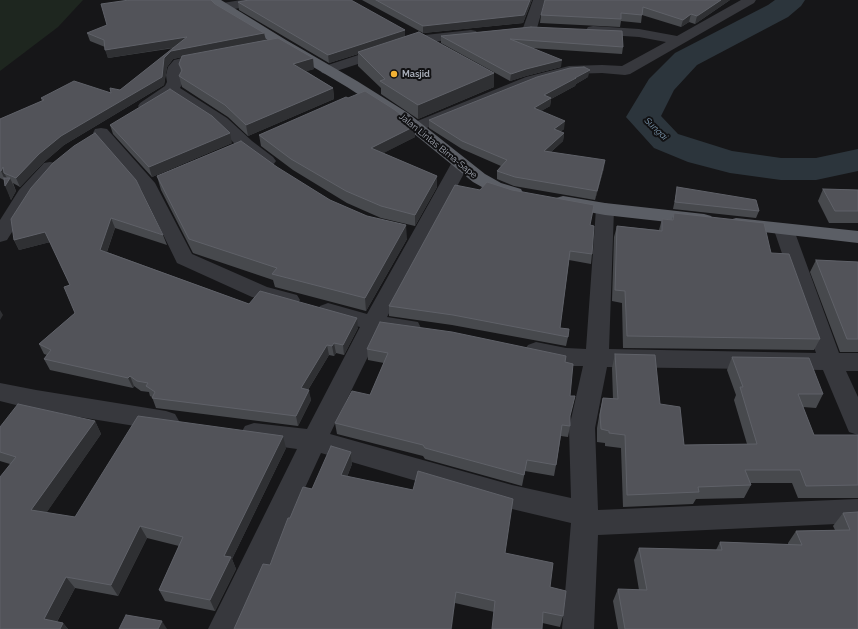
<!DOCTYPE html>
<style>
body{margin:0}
canvas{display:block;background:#161618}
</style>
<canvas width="858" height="629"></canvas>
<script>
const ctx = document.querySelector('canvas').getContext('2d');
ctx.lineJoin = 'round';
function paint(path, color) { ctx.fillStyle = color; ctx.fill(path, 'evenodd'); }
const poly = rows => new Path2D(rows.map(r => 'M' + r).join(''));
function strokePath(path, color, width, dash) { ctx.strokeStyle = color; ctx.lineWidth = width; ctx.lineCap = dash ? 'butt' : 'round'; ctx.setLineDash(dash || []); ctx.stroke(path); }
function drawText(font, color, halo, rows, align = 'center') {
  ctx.font = font + ' Raleway,sans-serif'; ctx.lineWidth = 4; ctx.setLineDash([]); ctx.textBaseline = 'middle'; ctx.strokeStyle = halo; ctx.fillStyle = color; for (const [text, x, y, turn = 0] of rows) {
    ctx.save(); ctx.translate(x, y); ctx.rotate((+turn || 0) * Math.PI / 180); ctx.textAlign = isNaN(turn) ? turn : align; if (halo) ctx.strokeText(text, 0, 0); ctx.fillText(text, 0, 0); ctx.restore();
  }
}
paint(poly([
 [0,0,83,0,58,27,0,71]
]), '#1e261f');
paint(poly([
 [775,0,805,0,801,6,788,17,697,65,674,90,661,116,678,134,732,151,781,158,816,158,858,149,858,171,816,180,781,180,730,173,688,162,654,148,626,117,649,79,675,53,768,5,775,0]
]), '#2c353c');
paint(poly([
 [241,0,270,0,268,3,264,4,222,11,217,10,216,7,217,4,241,0],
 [533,0,545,0,537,28,535,31,530,32,525,31,523,28,533,0],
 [741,0,756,0,754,3,630,74,625,75,602,73,569,74,536,83,504,95,422,130,416,132,410,130,408,127,410,124,526,77,569,66,602,65,622,66,666,42,639,37,593,34,588,33,586,30,588,27,593,26,639,29,677,36,741,0],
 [471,30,476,31,478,34,476,37,423,43,327,74,322,73,320,70,322,67,416,36,471,30],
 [208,52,213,53,215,56,213,59,184,66,182,68,180,75,183,82,180,88,227,118,252,141,273,157,276,161,273,165,267,166,261,165,240,149,215,124,172,96,152,109,146,111,140,109,138,106,140,103,165,86,167,82,166,75,168,67,174,60,208,52],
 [101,128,107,129,155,183,192,254,267,287,297,295,300,300,297,305,289,307,252,297,177,263,141,189,93,133,95,129,101,128],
 [460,159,466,160,469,164,387,317,418,322,421,328,418,334,410,336,380,332,330,434,512,485,571,498,569,428,583,366,566,366,536,360,528,357,524,351,528,345,536,342,566,348,586,349,596,209,598,205,605,203,612,205,614,209,609,349,816,353,774,230,777,226,784,224,791,226,794,230,839,353,858,353,858,371,846,371,858,397,858,435,849,432,823,370,607,367,595,428,598,510,858,499,858,523,598,535,594,629,562,629,571,523,512,509,321,453,240,629,208,629,297,449,254,443,245,440,241,433,245,426,254,423,307,429,360,327,320,316,317,311,320,306,328,303,367,314,451,164,454,160,460,159],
 [50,162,56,163,59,167,34,197,7,240,0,242,0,220,19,190,44,163,50,162],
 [0,383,36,390,166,411,175,414,179,421,175,428,166,431,36,410,0,401,0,383]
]), '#37383d');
paint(poly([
 [207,0,221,0,286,40,357,81,408,113,485,174,501,183,521,189,523,193,521,197,514,199,489,191,473,182,396,119,347,87,217,10,207,0],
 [563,196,605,203,704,214,711,216,714,220,711,224,704,226,605,215,556,206,554,202,556,198,563,196],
 [736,218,858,231,858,243,729,228,726,224,729,220,736,218]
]), '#5b5e65');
paint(poly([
 [362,0,532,0,523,23,423,33],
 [730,0,695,24,689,22,681,27,642,15,641,23,621,21,620,27,540,23,541,15],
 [238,2,405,30,405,37,494,87,418,119,381,94,381,88,358,66,358,54,329,63,239,10],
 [215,4,266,40,314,69,306,71,333,88,334,99,248,136,228,117,182,87,179,76,181,72,179,64,182,57,173,59,167,67,164,85,64,145,43,163,20,187,13,183,16,191,11,200,4,180,0,178,0,119,42,101,41,98,111,93,120,90,174,48,108,58,105,47,90,41,87,33],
 [531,27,623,47,622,54,531,48,561,67,526,76,510,81,441,43,441,36],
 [588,77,576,84,575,86,551,99,550,106,541,111,564,129,560,132,564,133,563,141,551,152,604,168,595,200,514,186,497,179,497,171,501,166,462,149,429,128,429,120],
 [348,98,415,126,415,137,383,153,437,176,437,187,415,226,381,218,347,203,293,170,261,146,259,135],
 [110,125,232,143,152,177,113,134],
 [157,176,330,200,407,239,366,311,275,287,273,280,193,253,161,190],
 [677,187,759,211,756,218,673,209,676,194],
 [31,188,163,235,167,245,115,228,107,252,249,304,358,328,344,355,336,353,334,356,329,355,308,390,311,400,298,426,156,408,152,397,150,396,149,392,141,391,134,386,133,388,50,370,44,359,47,355,44,354,39,344,75,313,70,285,50,242,19,250,14,240],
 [823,189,858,190,858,189,858,223,829,223,818,201],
 [674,213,771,253,820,339,814,350,623,348,622,303,612,301,614,237,617,226,659,230,662,219,672,220],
 [590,225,592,254,591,264,569,260,560,328,568,337,566,346,452,325,389,316,389,306],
 [816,260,858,262,858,352,840,352,810,272],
 [367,349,565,362,570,396,570,426,568,437,561,436,556,465,554,476,525,471,522,486,425,459,423,456,337,434,335,423,370,395,384,363,368,360],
 [615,354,660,404,684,445,747,444,734,400,736,395,727,370,732,357,823,394,816,408,803,407,814,435,858,435,858,498,798,498,792,483,750,483,751,485,744,498,696,499,693,504,623,507,621,448,605,446,605,443,597,442,597,428,600,411,603,398,613,399,612,368],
 [95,421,101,434,46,513,75,517,286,448,232,559,236,569,215,611,165,601,159,590,179,546,147,538,118,596,75,588,57,622,63,623,68,629,0,629,10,464,0,461,0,427],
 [351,452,352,464,347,477,505,553,550,587,563,616,560,627,455,603,270,565,290,518,312,489],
 [858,512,858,629,618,629,613,601,618,589,639,590,634,560,639,548,716,550,720,542,788,545,788,543,796,531,835,530,833,526,843,513]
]), '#47494d');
paint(poly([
 [530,0,532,0,523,23,423,33,423,26],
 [721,0,730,0,695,24,697,16],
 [691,14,689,22,681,27,683,20],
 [405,30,405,38,358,52,358,54,329,63,328,55],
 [264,33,266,40,173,59,167,67,164,85,64,145,43,163,20,187,16,178,39,154,61,136,164,58,171,51],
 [187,37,189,45,108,58,105,50],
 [313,58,314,69,295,75,293,64],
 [562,60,561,67,526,76,510,81,511,74,526,69],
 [590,70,588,77,576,84,575,86,551,99,550,106,533,116,534,108,544,95],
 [494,73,494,87,418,119,418,105],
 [333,88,334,99,248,136,246,125],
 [565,121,564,129,553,137,554,129],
 [415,126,415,137,372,159,371,148],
 [230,133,232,143,152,177,149,167],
 [564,133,563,141,543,159,544,151],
 [605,160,604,168,595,200,597,191],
 [3,167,4,173,7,178,5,180,1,171],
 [437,176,437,187,415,226,415,215],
 [10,178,16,191,11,200,5,186],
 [111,218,115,228,104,260,100,250],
 [406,225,407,239,366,311,365,298],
 [45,232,50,242,19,250,14,240],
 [0,310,3,315,0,320],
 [357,318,358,328,344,355,343,345],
 [334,343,336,353,334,356,332,346],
 [327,345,329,355,303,398,301,388],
 [130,376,134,386,133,388,128,378],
 [309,390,311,400,298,426,296,416],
 [95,421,101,434,40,522,31,510],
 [283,436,286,448,232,559,236,569,215,611,210,600,224,556],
 [351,452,352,464,343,487,341,475],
 [140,526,147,538,118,596,111,585],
 [66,577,75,588,53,629,44,619],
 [456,592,455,603,452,629,451,629],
 [162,621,167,629,158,629],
 [63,623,68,629,60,629]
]), '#2f3033');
const building = poly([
 [129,0,211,0,215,4,264,33,171,51,164,58,162,77,61,136,39,154,16,178,4,173,3,167,1,171,0,171,0,119,44,100,41,98,74,81,111,93,110,88,120,90,187,37,105,50,104,40,87,33,107,25,101,4,129,0],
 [249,0,351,0,405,30,328,55,238,2,249,0],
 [376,0,530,0,524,15,423,26,376,0],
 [545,0,721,0,697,16,691,14,683,20,643,7,642,15,621,13,621,19,541,15,545,0],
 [531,27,622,31,623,47,510,39,562,60,526,69,511,74,441,36,531,27],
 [419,32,494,73,418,105,380,81,385,79,358,52,419,32],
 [278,38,313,58,293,64,333,88,246,125,225,105,179,76,182,70,179,64,182,56,278,38],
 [584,67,590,70,575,78,576,78,544,95,551,98,534,108,565,121,554,129,564,133,544,151,605,160,597,191,515,177,497,171,507,160,462,141,429,120,537,77,570,68,584,67],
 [170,89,212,116,230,133,149,167,110,125,170,89],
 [365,91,395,110,415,126,371,148,437,176,415,215,381,206,346,191,291,159,259,135,346,97,348,98,365,91],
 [95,133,136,180,163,235,111,218,100,250,249,304,260,291,357,318,343,345,334,343,332,346,327,345,301,388,309,390,296,416,152,398,155,392,146,386,148,383,137,381,130,376,128,378,44,359,51,350,39,344,75,313,64,287,70,285,45,232,14,240,11,219,31,188,53,163,74,146,95,133],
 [241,141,277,167,330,200,367,216,406,225,365,298,272,274,277,268,189,239,157,176,241,141],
 [4,178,10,178,5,186,4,178],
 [487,182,512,190,594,205,590,225,594,226,592,254,570,251,560,328,569,329,568,337,453,315,389,306,455,185,480,190,487,182],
 [677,187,756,200,759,211,675,202,677,187],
 [823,189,858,190,858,211,835,211,823,189],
 [674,213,764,223,771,253,789,254,820,339,627,336,625,291,615,290,617,226,662,231,662,219,673,220,674,213],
 [816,260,858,262,858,339,847,339,816,260],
 [380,322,452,332,566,356,565,362,573,364,570,396,575,396,570,416,570,426,562,425,556,465,527,460,524,475,425,448,423,445,335,423,352,391,370,395,388,353,367,349,380,322],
 [615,354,655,355,660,404,680,407,684,445,757,444,740,387,743,387,732,357,809,358,823,394,798,394,814,435,858,435,858,485,806,486,800,470,745,470,751,485,698,487,699,492,627,495,625,435,609,433,609,431,601,429,600,415,603,398,618,399,615,354],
 [18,404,95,421,31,510,75,517,138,416,283,436,224,556,231,557,210,600,159,590,183,537,140,526,111,585,66,577,44,619,63,623,60,629,0,629,0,477,16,457,0,452,0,427,18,404],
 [331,446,351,452,341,475,413,490,418,471,513,499,505,553,553,563,550,587,566,591,563,616,543,612,542,629,492,629,495,601,456,592,451,629,234,629,263,564,270,565,288,518,290,518,303,487,312,489,331,446],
 [858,512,858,629,625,629,618,589,647,590,639,548,722,550,720,542,802,545,796,531,850,530,843,513,858,512],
 [126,615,162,621,158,629,119,629,126,615]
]);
paint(building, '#525359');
strokePath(building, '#5f6168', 1);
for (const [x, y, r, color] of [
 [394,74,4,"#f2b134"]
]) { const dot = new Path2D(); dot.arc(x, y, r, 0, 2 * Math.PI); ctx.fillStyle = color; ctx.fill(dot); strokePath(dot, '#111113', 1.5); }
drawText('bold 9px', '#a8adb8', '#111113', [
 ["Masjid",402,74]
], 'left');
drawText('italic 9px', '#7f9bb3', '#111113', [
 ["Sungai",656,129,44]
]);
drawText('9px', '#a8adb8', '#111113', [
 ["Jalan Lintas Bima-Sape",438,146,39]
]);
</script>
